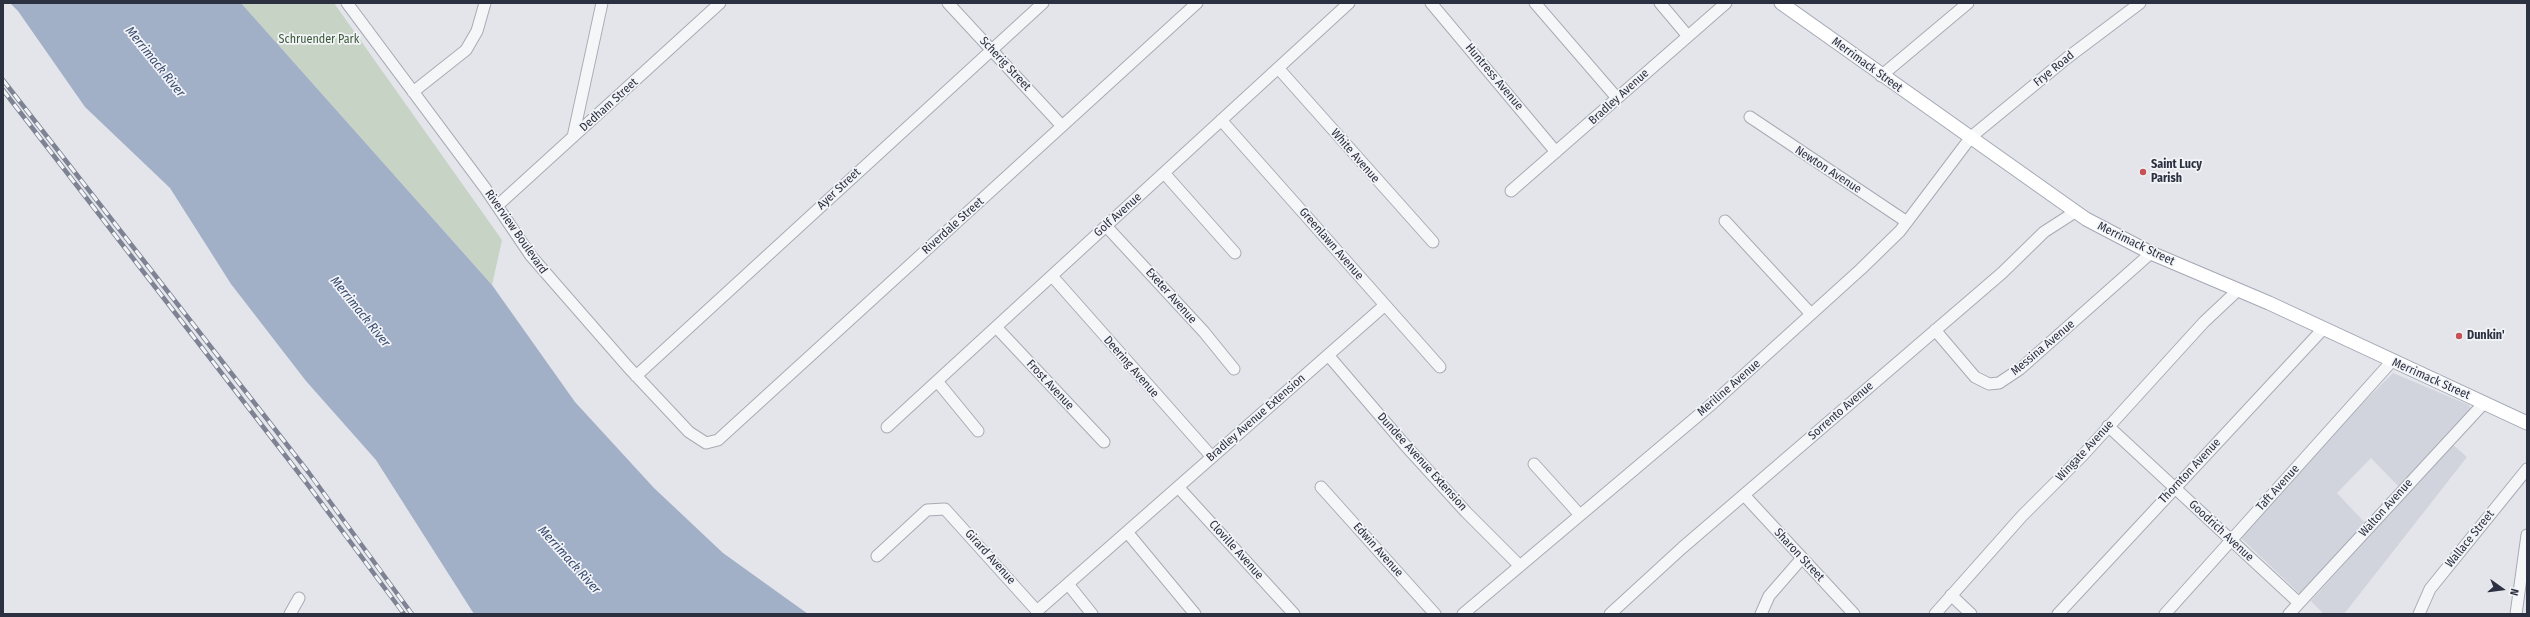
<!DOCTYPE html>
<style>
body{margin:0}
#map{position:relative;width:2530px;height:617px;overflow:hidden;background:#e3e5ea;font-family:"Fira Sans Condensed",sans-serif}
canvas{display:block}
.frame{position:absolute;inset:0;border:4px solid #2c3141;pointer-events:none}
.north{position:absolute;left:2482px;top:569px;width:40px;height:40px;-webkit-text-stroke:3px #f2f4f7;paint-order:stroke;rotate:104deg;font-size:11px;font-weight:700;line-height:16px;text-align:center;color:#2c3141}
.north::after{content:'';display:block;margin:auto;width:14px;height:18px;background:#2c3141;clip-path:polygon(50% 0,100% 100%,50% 72%,0 100%)}
</style>
<div id="map">
<canvas width="2530" height="617"></canvas>
<div class="frame"></div>
<div class="north">N</div>
</div>
<script>
const ctx = document.querySelector('canvas').getContext('2d');
ctx.lineJoin = 'round';
function paint(path, color) { ctx.fillStyle = color; ctx.fill(path, 'evenodd'); }
const poly = rows => new Path2D(rows.map(r => 'M' + r).join(''));
function strokePath(path, color, width, dash) { ctx.strokeStyle = color; ctx.lineWidth = width; ctx.lineCap = dash ? 'butt' : 'round'; ctx.setLineDash(dash || []); ctx.stroke(path); }
function drawText(font, color, halo, rows, align = 'center') {
  ctx.font = font + ' "Fira Sans Condensed",sans-serif'; ctx.lineWidth = 3.5; ctx.setLineDash([]); ctx.textBaseline = 'middle'; ctx.strokeStyle = halo; ctx.fillStyle = color; for (const [text, x, y, turn = 0] of rows) {
    ctx.save(); ctx.translate(x, y); ctx.rotate((+turn || 0) * Math.PI / 180); ctx.textAlign = isNaN(turn) ? turn : align; if (halo) ctx.strokeText(text, 0, 0); ctx.fillText(text, 0, 0); ctx.restore();
  }
}
paint(poly([
 [2393,373,2469,405,2471,410,2399,487,2371,458,2337,493,2366,524,2301,595,2241,538,2358,408],
 [2452,444,2467,457,2344,614,2324,614,2311,601]
]), '#d1d4dc');
paint(poly([
 [241,3,334,3,502,240,492,285]
]), '#c7d3c5');
paint(poly([
 [10,3,241,3,492,285,575,402,654,488,723,553,808,614,474,614,376,460,306,381,231,284,170,188,85,107,18,11]
]), '#a1afc7');
const minor = poly([
 [347,3,485,188,531,256,628,367,689,432,706,443,718,440,1197,3],
 [948,3,1062,126],
 [1431,3,1556,152],
 [1535,3,1617,98],
 [1660,3,1687,35],
 [1278,68,1433,242],
 [1881,76,1968,3],
 [413,92,466,50,477,31,485,3],
 [1750,117,1907,222],
 [1221,120,1440,367],
 [573,137,602,3],
 [1164,173,1235,253],
 [1511,191,1726,3],
 [497,206,720,3],
 [1725,221,1811,314],
 [1106,226,1204,332,1234,369],
 [1052,276,1212,457],
 [996,327,1104,442],
 [1935,330,1975,377,1989,384,1999,383,2020,369,2151,253],
 [1328,355,1405,445,1466,512,1520,566],
 [636,376,1043,3],
 [937,381,978,431],
 [2108,426,2299,603],
 [887,427,1349,3],
 [1534,464,1580,515],
 [1178,487,1294,614],
 [1321,487,1435,614],
 [1744,495,1854,614],
 [1127,532,1195,614],
 [877,556,927,510,945,509,1037,611,1385,305],
 [1068,584,1092,614],
 [1951,595,1971,614],
 [290,614,299,598],
 [1463,614,1713,403,1861,269,1900,231,1971,137,2067,58,2140,3],
 [1610,614,1682,548,2002,273,2044,232,2075,212],
 [1761,614,1769,596,1802,558],
 [1935,614,2022,516,2083,455,2204,322,2237,291],
 [2058,614,2323,329],
 [2165,614,2392,361],
 [2289,614,2484,403],
 [2419,614,2430,589,2527,469],
 [2516,614,2527,535]
]);
const major = poly([
 [1781,3,2086,219,2151,253,2269,303,2527,423]
]);
strokePath(minor, '#a8abb4', 13);
strokePath(major, '#a3a8b5', 15);
strokePath(minor, '#f5f6f8', 11);
strokePath(major, '#fff', 13);
const rail = poly([
 [3,80,309,473,412,614],
 [3,90,308,485,404,614]
]);
strokePath(rail, '#7d8392', 4.5);
strokePath(rail, '#f2f4f7', 3, [9]);
for (const [x, y, r, color] of [
 [2143,172,4,"#c45257"],
 [2459,336,4,"#c45257"]
]) { const dot = new Path2D(); dot.arc(x, y, r, 0, 2 * Math.PI); ctx.fillStyle = color; ctx.fill(dot); strokePath(dot, '#f2f4f7', 1.5); }
drawText('12px', '#3d5b3a', '#f2f4f7', [
 ["Schruender Park",319,40]
]);
drawText('12px', '#2c3141', '#f2f4f7', [
 ["Scherig Street",1005,64,47],
 ["Merrimack Street",1867,65,36],
 ["Frye Road",2054,69,-39],
 ["Huntress Avenue",1494,77,50],
 ["Bradley Avenue",1619,97,-42],
 ["Dedham Street",609,105,-42],
 ["White Avenue",1355,156,49],
 ["Newton Avenue",1828,170,33],
 ["Ayer Street",839,189,-43],
 ["Golf Avenue",1118,215,-42],
 ["Riverdale Street",953,226,-42],
 ["Riverview Boulevard",516,232,55],
 ["Greenlawn Avenue",1331,244,49],
 ["Merrimack Street",2136,244,26],
 ["Exeter Avenue",1171,296,48],
 ["Messina Avenue",2043,348,-40],
 ["Deering Avenue",1131,367,49],
 ["Merrimack Street",2431,379,24],
 ["Frost Avenue",1050,385,47],
 ["Meriline Avenue",1729,388,-41],
 ["Sorrento Avenue",1841,411,-41],
 ["Bradley Avenue Extension",1256,418,-41],
 ["Wingate Avenue",2085,451,-47],
 ["Dundee Avenue Extension",1422,462,48],
 ["Thornton Avenue",2190,471,-47],
 ["Taft Avenue",2278,488,-48],
 ["Walton Avenue",2386,508,-48],
 ["Goodrich Avenue",2221,531,43],
 ["Wallace Street",2470,539,-51],
 ["Cloville Avenue",1236,550,48],
 ["Edwin Avenue",1378,550,48],
 ["Sharon Street",1799,555,47],
 ["Girard Avenue",990,557,48]
]);
drawText('bold 12px', '#2c3141', '#f2f4f7', [
 ["Saint Lucy",2151,165],
 ["Parish",2151,179],
 ["Dunkin'",2467,336]
], 'left');
drawText('italic 13px', '#394c71', '#f2f4f7', [
 ["Merrimack River",155,62,51],
 ["Merrimack River",360,312,51],
 ["Merrimack River",569,560,48]
]);
</script>
